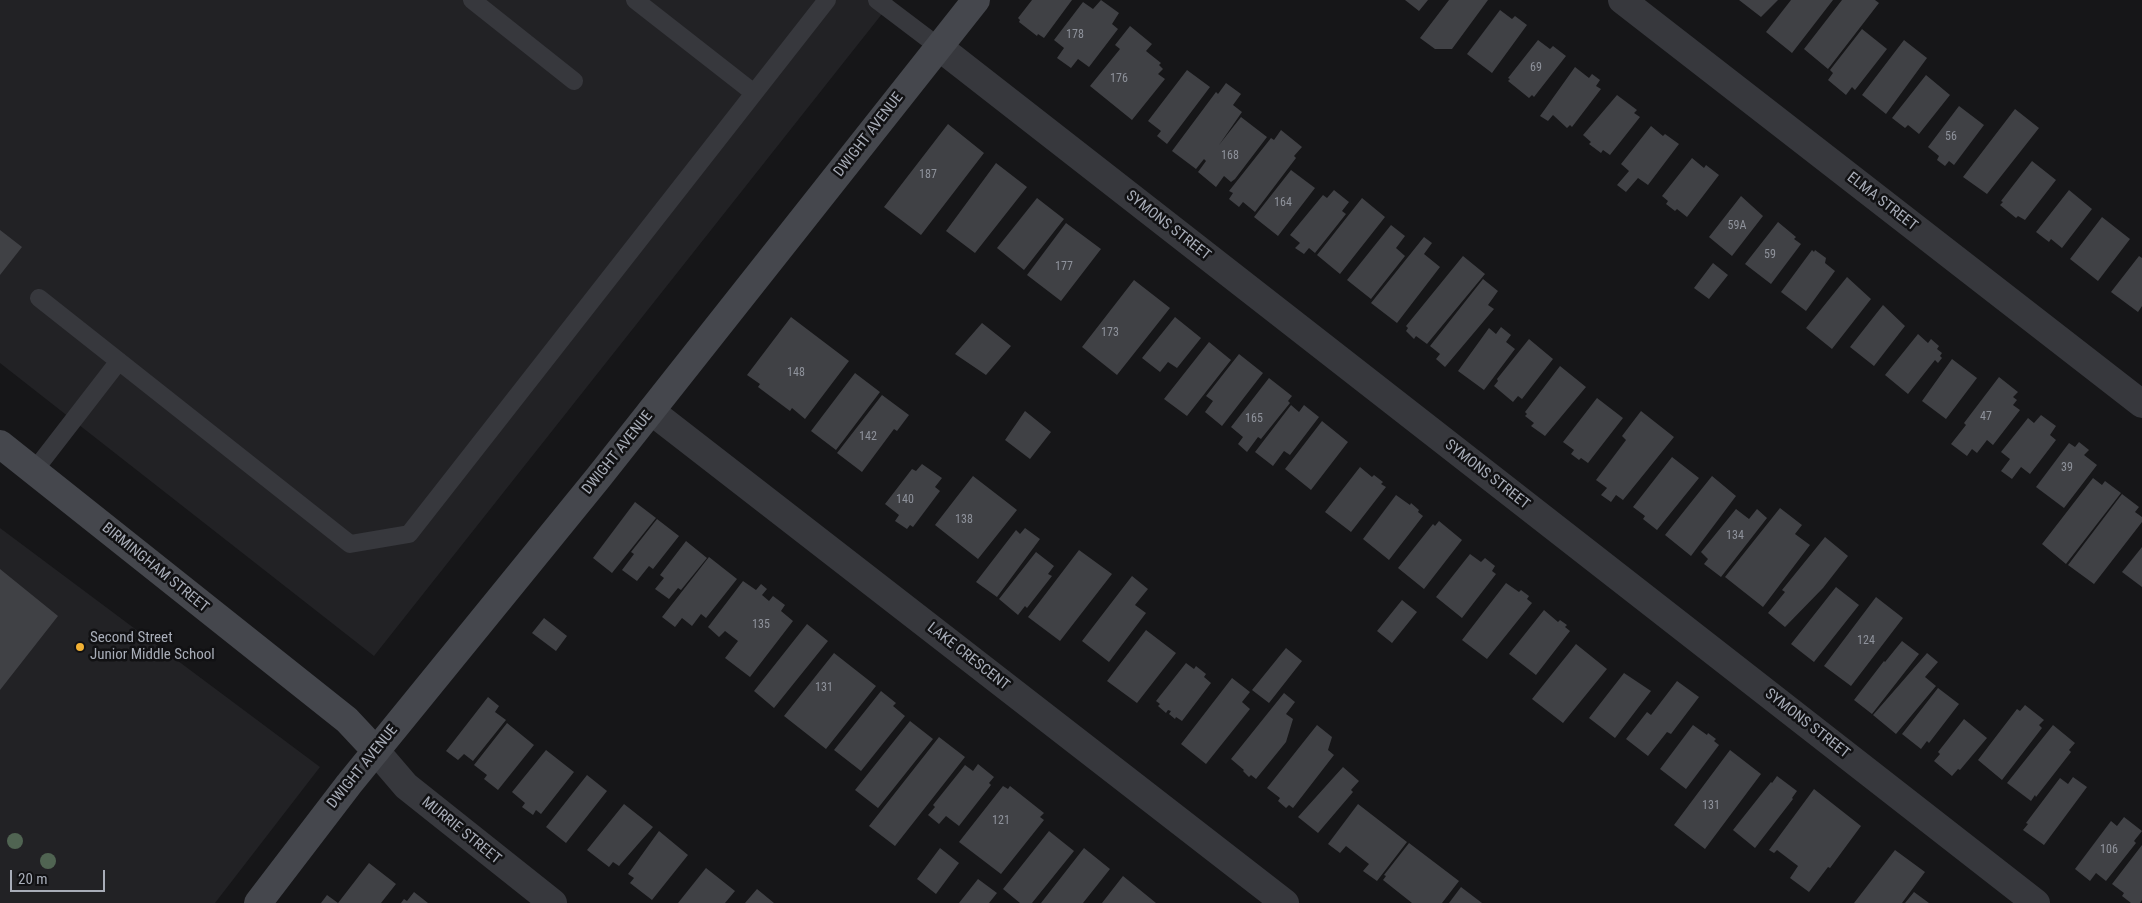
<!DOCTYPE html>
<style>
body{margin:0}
#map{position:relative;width:2142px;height:903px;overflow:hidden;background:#161618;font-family:"Roboto Condensed",sans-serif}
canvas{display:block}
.scale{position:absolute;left:10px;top:870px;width:95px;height:22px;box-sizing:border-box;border:2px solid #a8adb8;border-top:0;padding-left:6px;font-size:15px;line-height:18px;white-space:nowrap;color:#a8adb8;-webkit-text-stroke:4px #111113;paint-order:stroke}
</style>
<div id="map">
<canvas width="2142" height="903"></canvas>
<div class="scale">20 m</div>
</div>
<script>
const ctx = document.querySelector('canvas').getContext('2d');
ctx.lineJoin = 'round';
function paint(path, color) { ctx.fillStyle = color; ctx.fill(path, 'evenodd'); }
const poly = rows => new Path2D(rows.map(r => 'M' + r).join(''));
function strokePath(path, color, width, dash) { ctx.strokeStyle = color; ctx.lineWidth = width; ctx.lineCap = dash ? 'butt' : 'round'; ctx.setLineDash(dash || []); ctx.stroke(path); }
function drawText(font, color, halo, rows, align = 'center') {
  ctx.font = font + ' "Roboto Condensed",sans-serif'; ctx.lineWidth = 5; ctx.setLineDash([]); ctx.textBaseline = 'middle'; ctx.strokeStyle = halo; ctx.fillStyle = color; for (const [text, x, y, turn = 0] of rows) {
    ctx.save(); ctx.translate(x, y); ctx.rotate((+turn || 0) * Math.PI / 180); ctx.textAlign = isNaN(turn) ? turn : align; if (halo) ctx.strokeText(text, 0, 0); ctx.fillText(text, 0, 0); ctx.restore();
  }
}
paint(poly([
 [0,0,893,0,374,656,0,363],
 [0,528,320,767,215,903,0,903]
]), '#222225');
paint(poly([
 [1032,0,1072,0,1044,38,1038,34,1037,36,1019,22,1020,20,1018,18],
 [1101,0,1119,13,1112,24,1118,29,1089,67,1078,59,1071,68,1057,58,1064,48,1054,40,1083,2,1093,9],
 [1405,0,1428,0,1419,11],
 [1449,0,1488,0,1452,49,1435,49,1420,38],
 [1739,0,1778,0,1761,17],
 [1791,0,1833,0,1792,53,1766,32],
 [1842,0,1875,0,1879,3,1828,69,1804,49],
 [1500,10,1512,19,1515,16,1527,25,1492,73,1467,54],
 [1130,26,1152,44,1146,51,1161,63,1159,65,1163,69,1158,74,1165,79,1132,120,1090,86,1120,49,1115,45],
 [1862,29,1887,49,1855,90,1852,87,1846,95,1828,80,1833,73,1830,70],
 [1538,40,1550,49,1553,46,1566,56,1534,97,1532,95,1529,98,1508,81,1510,79,1508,78],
 [1904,40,1927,58,1886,114,1862,95],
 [1575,67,1589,78,1592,74,1600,80,1596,86,1601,89,1572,127,1570,125,1567,128,1553,115,1548,121,1540,116],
 [1187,70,1210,87,1167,144,1157,136,1161,131,1148,121],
 [1926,75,1950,95,1919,134,1908,125,1905,128,1892,118],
 [1226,83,1241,94,1233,105,1242,112,1219,145,1241,117,1267,137,1235,179,1231,182,1224,176,1216,187,1198,172,1206,161,1204,159,1196,169,1172,151,1216,92,1218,94],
 [1617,95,1637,110,1634,113,1640,117,1610,155,1603,150,1601,153,1589,144,1591,142,1583,135],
 [1959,106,1984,125,1954,165,1949,161,1945,166,1937,160,1939,156,1928,147],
 [2015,109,2039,128,1987,194,1963,177],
 [948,124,984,153,921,235,884,207],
 [1651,126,1663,136,1665,134,1679,144,1648,185,1638,178,1626,192,1617,185,1629,171,1621,164],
 [1281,130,1302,147,1294,156,1296,158,1255,212,1243,202,1239,207,1229,199,1233,193,1229,191,1271,138,1274,140],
 [1692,158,1704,168,1706,165,1719,175,1687,217,1677,209,1675,211,1666,204,1668,201,1662,196],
 [2032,161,2056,180,2025,220,2018,216,2016,218,2000,205,2003,202,2001,201],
 [996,163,1027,187,975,253,946,231],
 [1291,170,1315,188,1278,236,1254,217],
 [1334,190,1349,202,1342,211,1346,214,1315,253,1309,248,1304,254,1295,248,1300,243,1290,235,1323,195,1327,198],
 [2069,190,2092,209,2062,248,2051,239,2049,242,2036,232],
 [1741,196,1763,216,1732,256,1709,237],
 [1037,198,1064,219,1024,270,997,248],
 [1362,198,1385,217,1340,274,1317,255],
 [2102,217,2130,239,2098,281,2070,259],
 [1778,222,1796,237,1794,239,1801,244,1771,284,1745,264],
 [1066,223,1101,249,1061,301,1027,275],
 [1391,225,1405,236,1396,248,1405,256,1371,299,1347,280],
 [0,230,22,247,0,275],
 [1424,237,1432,243,1424,254,1440,267,1397,323,1371,303],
 [1812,250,1814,252,1815,250,1826,258,1825,263,1835,271,1806,311,1781,292],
 [1463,256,1485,274,1427,344,1416,336,1414,339,1406,331,1408,328,1406,326],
 [2139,256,2142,258,2142,306,2138,312,2111,292],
 [1713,263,1728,275,1709,299,1694,288],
 [1847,277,1871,299,1832,349,1806,328],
 [1483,279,1498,291,1488,305,1494,309,1445,367,1436,359,1440,354,1430,346],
 [1134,280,1170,308,1117,375,1082,347],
 [1883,305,1905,326,1874,366,1850,347],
 [791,317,849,361,805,419,792,408,790,411,758,387,760,384,747,375],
 [1175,317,1201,338,1177,368,1168,362,1160,372,1142,358],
 [982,323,1011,346,986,375,955,354],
 [1501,327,1511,335,1506,342,1515,349,1484,390,1458,371,1489,328,1496,334],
 [1918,334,1928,343,1931,339,1939,346,1937,349,1942,353,1940,356,1942,358,1938,363,1935,360,1908,394,1885,375],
 [1529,339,1553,359,1522,399,1518,396,1513,402,1494,386,1498,381,1497,379],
 [1209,342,1231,360,1187,416,1164,399],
 [1239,354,1263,373,1222,426,1205,412,1213,401,1206,396],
 [1952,359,1977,378,1946,419,1922,401],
 [1560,366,1586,387,1545,436,1531,426,1534,423,1525,416,1527,414,1525,412],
 [855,373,880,392,836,450,811,431],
 [1999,377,2018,392,2013,397,2017,400,2013,405,2020,410,1993,445,1987,440,1977,453,1972,449,1967,456,1951,444,1966,425,1964,423],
 [1269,378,1292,396,1288,401,1290,403,1261,439,1258,437,1247,452,1238,444,1243,437,1231,427],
 [882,395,909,415,897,431,894,429,862,472,837,453],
 [1597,398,1623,418,1588,463,1581,458,1579,460,1571,454,1574,450,1563,442],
 [1291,405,1299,412,1304,405,1319,417,1290,455,1284,451,1273,466,1255,452],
 [1025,411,1051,432,1030,459,1005,440],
 [1641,411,1674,437,1623,500,1616,495,1611,502,1601,495,1607,488,1596,480,1626,440,1622,436],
 [2041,415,2056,426,2050,435,2056,440,2030,474,2021,467,2012,479,2001,471,2010,459,2001,452,2028,418,2034,423],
 [1322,421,1348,442,1311,490,1285,469],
 [2079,442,2089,450,2084,455,2097,465,2064,508,2036,487,2069,443,2075,447],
 [1672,457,1699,478,1657,530,1643,519,1645,516,1633,507],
 [922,464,942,478,935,487,940,491,913,527,910,525,907,529,895,521,899,515,885,504,912,469,916,471],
 [1360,467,1372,477,1374,475,1383,482,1381,484,1386,487,1351,532,1325,512],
 [973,476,1017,510,978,559,935,525],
 [1712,476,1736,496,1691,556,1665,535],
 [2093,478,2102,485,2105,481,2121,493,2066,564,2042,544],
 [2122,494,2139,507,2135,512,2142,517,2142,522,2094,584,2068,565],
 [1396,495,1410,505,1411,503,1419,510,1418,512,1423,516,1389,560,1363,539],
 [635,502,656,518,612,573,593,558],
 [1780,508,1802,525,1795,534,1810,545,1763,607,1725,577],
 [1736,509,1749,519,1757,509,1767,518,1721,577,1704,564,1708,559,1701,552],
 [657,519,679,536,653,569,649,566,637,581,622,570,634,554,631,552],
 [1439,521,1462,540,1424,589,1398,568,1433,524,1435,526],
 [1025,528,1040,539,997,597,976,582,1016,530,1020,534],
 [1825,537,1848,556,1823,588,1785,627,1768,613,1785,592,1782,590],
 [686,541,707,558,681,590,678,588,669,599,655,589,664,578,660,575],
 [2142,547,2142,587,2122,572],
 [1079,550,1112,574,1060,641,1028,617],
 [1036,552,1054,566,1048,574,1052,576,1027,608,1025,606,1018,615,999,599],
 [1470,554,1481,562,1485,558,1495,566,1492,571,1496,574,1462,618,1436,597],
 [709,557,737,579,706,618,701,614,692,626,682,618,675,627,662,617],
 [0,569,58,616,0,690],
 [1132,576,1148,589,1135,605,1146,613,1109,662,1082,641],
 [743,581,756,590,761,584,767,589,762,595,769,601,773,596,785,605,781,611,793,621,750,677,725,658,738,641,725,631,719,637,708,627],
 [1506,583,1519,592,1521,590,1529,596,1527,599,1532,603,1487,659,1462,640],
 [1836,587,1859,605,1814,662,1791,644],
 [1876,597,1903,618,1851,686,1824,666],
 [1402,600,1417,612,1392,643,1377,631],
 [1544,610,1558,622,1560,620,1567,625,1565,627,1570,631,1536,675,1509,654],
 [544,618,567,636,556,651,532,633],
 [807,624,828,641,774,708,754,691],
 [1146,630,1176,653,1137,703,1107,681],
 [1902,641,1919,654,1872,714,1854,700,1884,661,1885,662],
 [1576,644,1607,669,1563,723,1532,699],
 [1286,648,1302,661,1269,703,1252,690],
 [834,653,876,686,826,749,784,716],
 [1927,653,1938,662,1925,677,1936,686,1896,734,1873,715],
 [1186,663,1194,669,1196,666,1206,674,1204,677,1211,683,1182,721,1176,717,1175,719,1169,714,1171,711,1168,710,1166,713,1158,706,1160,704,1156,701],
 [1624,673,1651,691,1615,738,1589,718],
 [1232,678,1250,692,1242,702,1250,709,1206,764,1181,744],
 [1677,681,1699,697,1671,734,1667,732,1648,756,1626,739,1647,712,1651,715],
 [1938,688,1959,704,1929,743,1927,741,1921,749,1902,734],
 [881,691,896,703,893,706,905,716,861,771,834,750],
 [1284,693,1295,702,1286,714,1293,719,1286,742,1256,779,1251,775,1249,777,1243,771,1244,770,1231,759],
 [488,697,499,706,495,712,506,720,473,761,464,754,458,760,446,751],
 [2025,705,2044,720,2039,725,2042,728,2002,780,1978,760,2017,709,2020,711],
 [1964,719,1987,738,1960,770,1958,769,1952,776,1934,761,1940,754,1938,752],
 [910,721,933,739,878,808,855,790],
 [507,723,534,745,498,790,484,779,487,775,474,765],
 [1317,725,1332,737,1328,750,1334,755,1293,808,1289,805,1286,808,1278,801,1280,798,1267,788],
 [1693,725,1707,735,1708,733,1716,739,1714,741,1719,745,1686,789,1660,769],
 [2053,725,2075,743,2069,750,2071,752,2036,797,2035,795,2031,801,2007,783],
 [939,737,965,757,895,846,869,826],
 [546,750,574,772,541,814,536,810,533,815,522,807,525,803,512,792],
 [1730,750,1761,774,1705,849,1674,825],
 [978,764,994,777,989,783,991,785,959,826,946,816,939,824,928,815,935,807,933,805,965,765,973,771],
 [1343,767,1359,781,1351,790,1353,792,1318,833,1298,817],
 [587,775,607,791,566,843,546,827],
 [1777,776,1797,791,1792,798,1793,799,1755,848,1733,830,1771,782,1772,783],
 [2073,777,2087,787,2044,845,2023,830,2028,824,2026,823,2060,778,2068,784],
 [1003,786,1008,789,1010,786,1044,813,1040,817,1044,820,1001,874,959,842],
 [1814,789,1861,826,1830,868,1828,867,1809,892,1790,878,1798,866,1777,850,1774,853,1769,850],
 [624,804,653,827,619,866,613,862,609,867,587,850],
 [1358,804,1407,842,1377,881,1363,871,1369,864,1346,846,1340,853,1328,844],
 [2124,817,2142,831,2134,841,2136,843,2106,881,2096,873,2090,881,2075,869,2111,821,2117,826],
 [659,831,688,855,652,900,630,883,634,878,628,874],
 [1049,831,1074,851,1032,903,1020,903,1003,889],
 [1409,843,1459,881,1442,903,1412,903,1383,880,1386,876,1384,875],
 [2142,845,2142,900,2140,903,2131,903,2122,896,2124,893,2112,884],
 [940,848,959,863,936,894,917,879],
 [1084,848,1110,869,1083,903,1041,903],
 [1895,850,1925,872,1902,903,1854,903],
 [369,863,396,884,381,903,321,903,327,895,338,903],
 [706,868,735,891,725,903,678,903],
 [1123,876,1156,903,1102,903],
 [978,879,997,893,989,903,959,903],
 [1461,887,1482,903,1449,903],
 [757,889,774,903,745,903],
 [414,892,428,903,401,903,404,899,407,901],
 [1914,892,1929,903,1905,903]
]), '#404145');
strokePath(poly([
 [472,0,574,81],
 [635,0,754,93],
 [877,0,939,47],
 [39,298,350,544,409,534,827,0],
 [34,471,119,361]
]), '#37383d', 18);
strokePath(poly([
 [1622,0,2142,404],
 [939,47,2036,903],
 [651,411,1285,903],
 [376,751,406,786,553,903]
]), '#37383d', 28);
strokePath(poly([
 [0,444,347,720,376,751],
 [258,903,349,784,598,478,976,0]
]), '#45474d', 28);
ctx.fillStyle = '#506452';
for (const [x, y] of [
 [15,841],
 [48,861]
]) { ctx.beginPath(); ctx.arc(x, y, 8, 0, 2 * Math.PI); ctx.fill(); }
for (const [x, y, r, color] of [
 [80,647,5,"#f2b134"]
]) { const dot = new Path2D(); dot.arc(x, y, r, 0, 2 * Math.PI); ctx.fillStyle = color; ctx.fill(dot); strokePath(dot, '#111113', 2); }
drawText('12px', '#8e929b', null, [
 ["178",1075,35],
 ["69",1536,68],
 ["176",1119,79],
 ["56",1951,137],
 ["168",1230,156],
 ["187",928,175],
 ["164",1283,203],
 ["59A",1737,226],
 ["59",1770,255],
 ["177",1064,267],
 ["173",1110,333],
 ["148",796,373],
 ["47",1986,417],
 ["165",1254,419],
 ["142",868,437],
 ["39",2067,468],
 ["140",905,500],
 ["138",964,520],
 ["134",1735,536],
 ["135",761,625],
 ["124",1866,641],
 ["131",824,688],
 ["131",1711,806],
 ["121",1001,821],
 ["106",2109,850]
]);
drawText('15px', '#a8adb8', '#111113', [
 ["DWIGHT AVENUE",869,135,-52],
 ["ELMA STREET",1882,202,38],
 ["SYMONS STREET",1168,226,38],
 ["DWIGHT AVENUE",618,453,-51],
 ["SYMONS STREET",1487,475,38],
 ["BIRMINGHAM STREET",155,568,39],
 ["LAKE CRESCENT",968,657,38],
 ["SYMONS STREET",1807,724,38],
 ["DWIGHT AVENUE",363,767,-51],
 ["MURRIE STREET",461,831,39]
]);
drawText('15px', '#a8adb8', '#111113', [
 ["Second Street",90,638],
 ["Junior Middle School",90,655]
], 'left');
</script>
